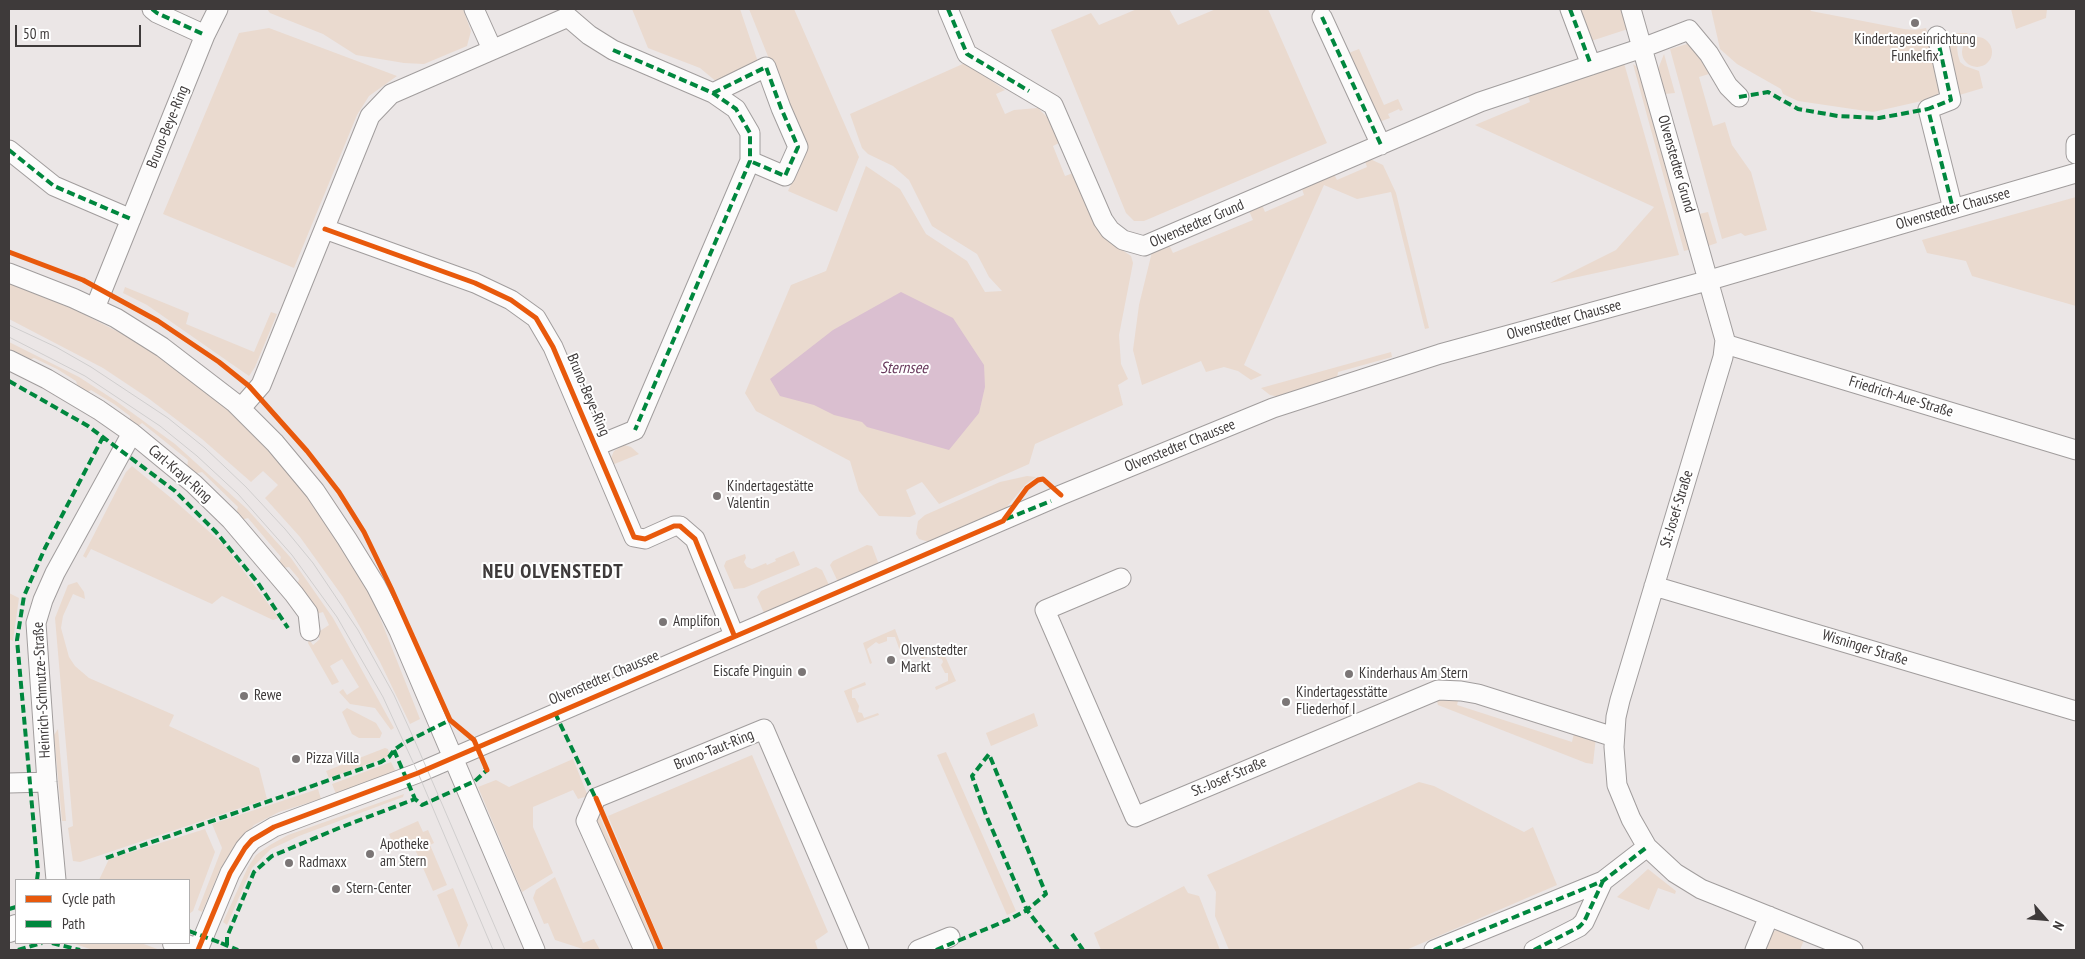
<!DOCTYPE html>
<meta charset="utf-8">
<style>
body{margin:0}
#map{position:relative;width:2085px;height:959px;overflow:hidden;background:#ebe6e6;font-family:"PT Sans Narrow",sans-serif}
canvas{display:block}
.frame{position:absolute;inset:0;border:10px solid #3e3a3a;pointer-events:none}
.legend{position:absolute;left:15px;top:879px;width:175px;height:65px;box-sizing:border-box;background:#fff;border:1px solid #b2b0b0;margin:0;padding:6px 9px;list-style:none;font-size:15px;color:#3e3a3a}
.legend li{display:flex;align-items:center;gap:10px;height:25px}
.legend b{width:25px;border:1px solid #b2b0b0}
.north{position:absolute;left:2020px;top:894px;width:50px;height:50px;-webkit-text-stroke:4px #fff;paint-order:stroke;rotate:117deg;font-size:14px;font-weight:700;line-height:20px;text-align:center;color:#3e3a3a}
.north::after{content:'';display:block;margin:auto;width:18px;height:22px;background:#3e3a3a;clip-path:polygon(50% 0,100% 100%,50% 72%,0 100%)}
.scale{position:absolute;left:15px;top:25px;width:126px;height:22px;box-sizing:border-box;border:2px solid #3e3a3a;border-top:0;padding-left:6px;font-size:15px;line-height:18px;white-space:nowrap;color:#3e3a3a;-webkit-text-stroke:4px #fff;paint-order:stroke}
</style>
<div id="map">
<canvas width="2085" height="959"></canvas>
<div class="frame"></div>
<ul class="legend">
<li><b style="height:6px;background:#e8590c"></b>Cycle path</li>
<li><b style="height:6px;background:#00873e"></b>Path</li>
</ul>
<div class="north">N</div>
<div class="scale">50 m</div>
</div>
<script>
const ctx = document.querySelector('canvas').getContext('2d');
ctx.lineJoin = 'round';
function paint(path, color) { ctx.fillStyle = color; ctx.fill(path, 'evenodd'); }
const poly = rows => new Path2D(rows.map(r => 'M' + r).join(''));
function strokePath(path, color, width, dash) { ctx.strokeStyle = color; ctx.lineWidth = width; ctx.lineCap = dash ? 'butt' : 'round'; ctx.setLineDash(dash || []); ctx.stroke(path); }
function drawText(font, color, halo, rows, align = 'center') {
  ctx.font = font + ' "PT Sans Narrow",sans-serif'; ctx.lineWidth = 4; ctx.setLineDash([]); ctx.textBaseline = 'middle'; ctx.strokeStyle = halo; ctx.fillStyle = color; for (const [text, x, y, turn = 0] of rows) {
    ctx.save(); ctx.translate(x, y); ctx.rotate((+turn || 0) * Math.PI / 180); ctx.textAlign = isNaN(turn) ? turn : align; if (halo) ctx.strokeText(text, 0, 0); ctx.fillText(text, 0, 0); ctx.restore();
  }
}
paint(poly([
 [267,9,463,9,471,31,467,46,424,64,404,63,356,55,323,34,270,13],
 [632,9,740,9,759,65,718,83,700,68,648,48],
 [749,9,794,9,859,157,837,212,788,191,806,151],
 [1137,9,1169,9,1178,25,1216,9,1268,9,1327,143,1144,221,1134,221,1126,213,1051,30,1091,13,1099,25],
 [1578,9,1623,9,1628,29,1588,42],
 [1711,9,1810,9,1811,11,1904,29,1915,30,1926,28,1943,87,1935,98,1873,112,1798,101,1783,94,1781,89,1737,64,1720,49],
 [2011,9,2047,9,2046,18,2016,29],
 [269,28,397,76,369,96,357,115,294,268,163,214,239,33],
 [1957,33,1968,33,1959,41,1957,48,1958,55,1960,62,1965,66,1979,71,1983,88,1956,96,1945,48],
 '1962 52a15 15 0 1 1 30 0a15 15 0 1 1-30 0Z',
 [1687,44,1702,51,1709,74,1699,77,1713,126,1725,122,1732,145,1751,172,1767,230,1745,236,1741,233,1722,239,1670,49],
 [1359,49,1384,105,1398,99,1403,110,1400,111,1399,109,1388,114,1390,118,1376,123,1346,54],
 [1664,54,1675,93,1665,94,1658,69],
 [965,63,1005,90,996,94,1005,114,1014,110,1038,108,1053,123,1061,142,1053,146,1065,176,1076,172,1097,225,1106,239,1131,256,1133,263,1119,335,1121,364,1128,379,1118,385,1123,405,1035,444,1029,464,939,504,922,482,906,490,916,514,910,517,879,516,859,491,850,461,756,411,745,393,791,285,826,271,866,166,900,189,926,234,967,261,985,292,1002,291,989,277,977,254,932,226,909,180,893,166,868,154,862,148,850,114],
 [1624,63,1679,255,1550,283,1616,250,1654,207,1475,125,1530,102,1527,94],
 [1633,64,1640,69,1692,249,1684,251],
 [1370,159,1383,165,1396,193,1429,328,1425,329,1391,192,1357,199,1324,185,1244,365,1262,375,1251,380,1238,371,1224,367,1206,372,1201,361,1142,385,1133,350,1139,305,1152,252,1169,245,1173,253,1253,220,1249,211,1262,205,1265,212,1304,195,1302,189,1334,174,1337,180,1367,167,1365,161],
 [2076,197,2076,306,1972,276,1966,261,1927,253,1922,240],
 [1708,212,1717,243,1708,246,1699,214],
 [9,283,48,296,136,341,194,380,235,414,274,455,305,491,369,590,420,719,410,724,380,662,343,597,300,537,265,498,278,485,263,471,251,482,202,439,148,398,103,368,9,319],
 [125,287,189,313,186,324,254,352,271,312,277,314,255,367,249,376,147,305,123,293],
 [9,342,79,377,116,401,175,444,247,509,291,558,333,618,394,728,391,730,375,708,350,704,339,692,343,689,347,695,359,687,342,659,330,666,339,682,332,685,308,643,309,639,313,645,320,639,317,633,329,625,323,612,316,614,297,587,299,579,289,567,283,568,279,564,281,557,248,518,241,520,236,514,238,507,202,472,193,474,187,468,188,460,142,423,137,427,130,423,130,416,114,404,91,390,85,394,79,390,76,381,57,369,34,358,27,361,9,352],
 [1391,352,1392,357,1338,372,1337,379,1279,397,1270,395,1261,388],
 [624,445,631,447,639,454,612,465,611,458,614,451],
 [132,466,176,502,224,545,279,618,273,620,222,596,212,604,91,549,86,558,83,556,126,472],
 [1027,476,1036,477,1026,484,1005,509,929,542,919,539,916,534,918,521,925,515,1000,482],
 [867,545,872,546,879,565,838,582,830,565,833,561],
 [794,551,800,565,744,588,734,589,724,566,726,561,745,554,746,558,744,562,747,567,752,569,766,563,767,565,776,561,775,559],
 [816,567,822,570,829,585,764,613,757,597,761,591],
 [77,582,84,592,85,599,73,594,63,616,61,628,69,657,75,666,89,678,174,715,169,726,259,768,267,799,80,862,73,861,68,828,73,826,55,618,68,585],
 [9,593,19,598,13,641,9,639],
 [895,629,903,650,900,651,895,637,887,637,887,641,879,644,876,642,867,649,872,663,870,664,863,643],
 [942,649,956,681,936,690,935,687,948,681,948,673,945,673,941,665,943,662,942,659,938,658,936,654,922,659,921,657],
 [865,682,866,685,852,690,852,698,855,698,859,706,858,712,862,713,864,718,878,713,879,715,857,723,844,691],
 [1459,697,1457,705,1572,742,1575,729,1596,737,1593,764,1586,763,1438,705,1436,698],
 [347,708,376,723,382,733,380,738,359,738,352,734,342,712],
 [1034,713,1038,726,991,746,986,733],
 [58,729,66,821,62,821,54,735],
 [385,748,388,749,389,753,387,757,329,778,326,771],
 [946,752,1016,911,1007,915,937,755],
 [752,755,828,932,815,941,818,950,664,950,608,816],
 [573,759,588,796,578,799,573,790,533,807,533,827,553,873,522,892,478,787,496,780,509,787],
 [391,762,396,772,336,794,332,784],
 [1419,782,1434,786,1524,832,1533,827,1557,885,1406,950,1229,950,1215,916,1216,892,1207,875],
 [318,789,321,799,279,812,254,825,230,853,219,872,202,912,198,910,222,848,212,824],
 [404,794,403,797,299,836,271,849,252,868,227,925,223,922,248,867,256,855,270,845,288,835],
 [597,811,658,950,651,950,648,938,595,818],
 [418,821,423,832,428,830,434,843,430,845,447,885,433,891,411,840,394,847,389,834],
 [205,829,215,852,193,911,189,914,189,880,99,880,109,859],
 [1648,869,1676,891,1675,894,1658,888,1649,910,1617,897],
 [555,877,583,943,594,939,600,950,586,950,555,940,548,923,544,924,533,898,536,890],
 [1184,886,1188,893,1199,896,1220,950,1101,950,1094,933],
 [453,888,468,925,459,948,437,895],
 [1779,929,1804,940,1800,950,1763,950,1770,933],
 [72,943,141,943,160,950,93,950]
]), '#eadacf');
paint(poly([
 [901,292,953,318,984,365,985,387,979,413,949,450,867,427,862,422,834,415,814,405,780,396,770,379,833,330]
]), '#dabfd0');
const minor = poly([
 [152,9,157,13,205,35],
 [474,9,492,49],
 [948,9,967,54,1053,105,1103,220,1110,230,1123,240,1144,246,1480,102,1642,48,1689,30,1709,54,1728,86,1739,97],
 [1570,9,1591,65],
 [1631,9,1725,340,1723,357,1620,700,1616,717,1614,747,1617,785,1631,819,1647,847,1675,873,1701,889,1853,950],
 [1322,17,1381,145],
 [1937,36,1951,100,1928,109,1953,209],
 [713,93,766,67,781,108,798,147,785,176,750,161],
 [2076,144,2076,154],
 [9,150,54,186,131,219],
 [325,229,475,283,511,300,536,318,553,347,634,537,645,539,674,526,680,526,695,539,734,635],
 [9,273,73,298,116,318,162,347,235,403,275,443,315,491,347,539,376,586,399,631,535,950],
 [95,308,205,35,218,9],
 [1725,344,2076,450],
 [9,360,47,379,99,410,132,433,194,484,231,520,294,594,308,613,310,631],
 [241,408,261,385,370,116,391,94,568,17,589,35,613,50,713,93,736,109,750,133,750,161,635,430,596,446],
 [1121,578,1045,610,1135,817,1438,690,1461,691,1478,694,1614,737],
 [1654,586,2076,711],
 [9,783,47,782],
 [56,880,47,782,36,623,43,600,55,573,132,433],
 [198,950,230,873,245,848,252,840,274,827,418,773,1061,495,1273,408,1440,354,1710,280,2076,173],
 [644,950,586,821,596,798,764,729,859,950],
 [918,950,950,937],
 [1434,950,1603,881,1647,847],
 [1534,950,1579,927,1584,922,1603,881],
 [1755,950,1769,916]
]);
const tertiary = poly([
 [9,930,16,927],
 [175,943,195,950]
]);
strokePath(minor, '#a19d9d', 21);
strokePath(tertiary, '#a19d9d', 26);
strokePath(minor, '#fcfbfb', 19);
strokePath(tertiary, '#fcfbfb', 24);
strokePath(poly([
 [9,325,56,347,91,367,168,418,205,448,246,487,285,529,313,563,358,630,394,695,414,739,505,950],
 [9,337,85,376,160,426,197,456,238,494,292,555,337,617,383,697,418,773,493,950]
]), '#d0cece', 1);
strokePath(poly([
 [152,9,157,13,205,35],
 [948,9,967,54,1029,91],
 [1570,9,1591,65],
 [1322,17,1381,145],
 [1937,36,1951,100,1928,109,1953,209],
 [613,50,713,93,736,109,750,133,750,161,635,430],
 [713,93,766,67,781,108,798,147,785,176,750,161],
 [1739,97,1768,92,1798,109,1838,116,1879,118,1928,109],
 [9,150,54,186,131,219],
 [9,381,88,426,175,491,216,532,258,583,288,628],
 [1006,519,1051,501],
 [555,713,597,801],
 [394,750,415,799],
 [106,858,381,762,389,757,394,750,404,743,450,720],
 [37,880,38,872,17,640,24,596,45,548,103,437],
 [9,909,16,907],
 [189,931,221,943],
 [1072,934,1083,950],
 [52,943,80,950],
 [221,943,238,950],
 [227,945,227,937,254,872,272,856,339,828,415,799,422,805,475,781,487,770,485,767],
 [18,950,42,943],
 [936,950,1010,919,1027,910,1046,894,989,754,972,776,986,815,1027,910,1058,950],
 [1434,950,1603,881,1647,847],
 [1534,950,1579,927,1584,922,1603,881]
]), '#00873e', 4, [8, 4]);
strokePath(poly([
 [325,229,475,283,511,300,536,318,553,347,634,537,645,539,674,526,680,526,695,539,734,635],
 [9,252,83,280,158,321,219,362,249,386,307,451,339,492,364,532,391,588,450,720,474,740,487,770],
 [596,798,661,950],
 [198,950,230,873,245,848,252,840,274,827,418,773,1003,521,1027,488,1038,480,1043,479,1061,495]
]), '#e8590c', 5);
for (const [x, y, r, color] of [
 [1915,23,5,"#7b7676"],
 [717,496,5,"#7b7676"],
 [663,622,5,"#7b7676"],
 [891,660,5,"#7b7676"],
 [802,672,5,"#7b7676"],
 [1349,674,5,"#7b7676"],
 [244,696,5,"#7b7676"],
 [1286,702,5,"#7b7676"],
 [296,759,5,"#7b7676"],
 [370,854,5,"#7b7676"],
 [289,863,5,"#7b7676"],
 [336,889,5,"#7b7676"]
]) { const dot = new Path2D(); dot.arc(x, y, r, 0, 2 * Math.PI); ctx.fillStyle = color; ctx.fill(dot); strokePath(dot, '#fff', 2); }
drawText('15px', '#3e3a3a', '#fff', [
 ["Kindertageseinrichtung",1915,40,"center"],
 ["Funkelfix",1915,57,"center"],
 ["Kindertagestätte",727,487],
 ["Valentin",727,504],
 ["Amplifon",673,622],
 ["Olvenstedter",901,651],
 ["Markt",901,668],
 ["Eiscafe Pinguin",792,672,"right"],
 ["Kinderhaus Am Stern",1359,674],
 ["Kindertagesstätte",1296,693],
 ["Fliederhof I",1296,710],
 ["Rewe",254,696],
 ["Pizza Villa",306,759],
 ["Apotheke",380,845],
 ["am Stern",380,862],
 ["Radmaxx",299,863],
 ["Stern-Center",346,889]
], 'left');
drawText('15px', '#3e3a3a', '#fff', [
 ["Bruno-Beye-Ring",168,127,-68],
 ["Olvenstedter Grund",1676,164,74],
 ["Olvenstedter Chaussee",1953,209,-16],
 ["Olvenstedter Grund",1197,224,-23],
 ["Olvenstedter Chaussee",1564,320,-15],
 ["Bruno-Beye-Ring",588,395,67],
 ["Friedrich-Aue-Straße",1901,397,17],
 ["Olvenstedter Chaussee",1180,446,-22],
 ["Carl-Krayl-Ring",180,474,41],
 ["St.-Josef-Straße",1677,509,-73],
 ["Wisninger Straße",1865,648,17],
 ["Olvenstedter Chaussee",604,678,-23],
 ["Heinrich-Schmutze-Straße",42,690,-93],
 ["Bruno-Taut-Ring",714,750,-22],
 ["St.-Josef-Straße",1229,777,-23]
]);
drawText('italic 16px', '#68395c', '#fff', [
 ["Sternsee",904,368]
]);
ctx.letterSpacing = '1px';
drawText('bold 20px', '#3e3a3a', '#fff', [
 ["NEU OLVENSTEDT",553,572]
]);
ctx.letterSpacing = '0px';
</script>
